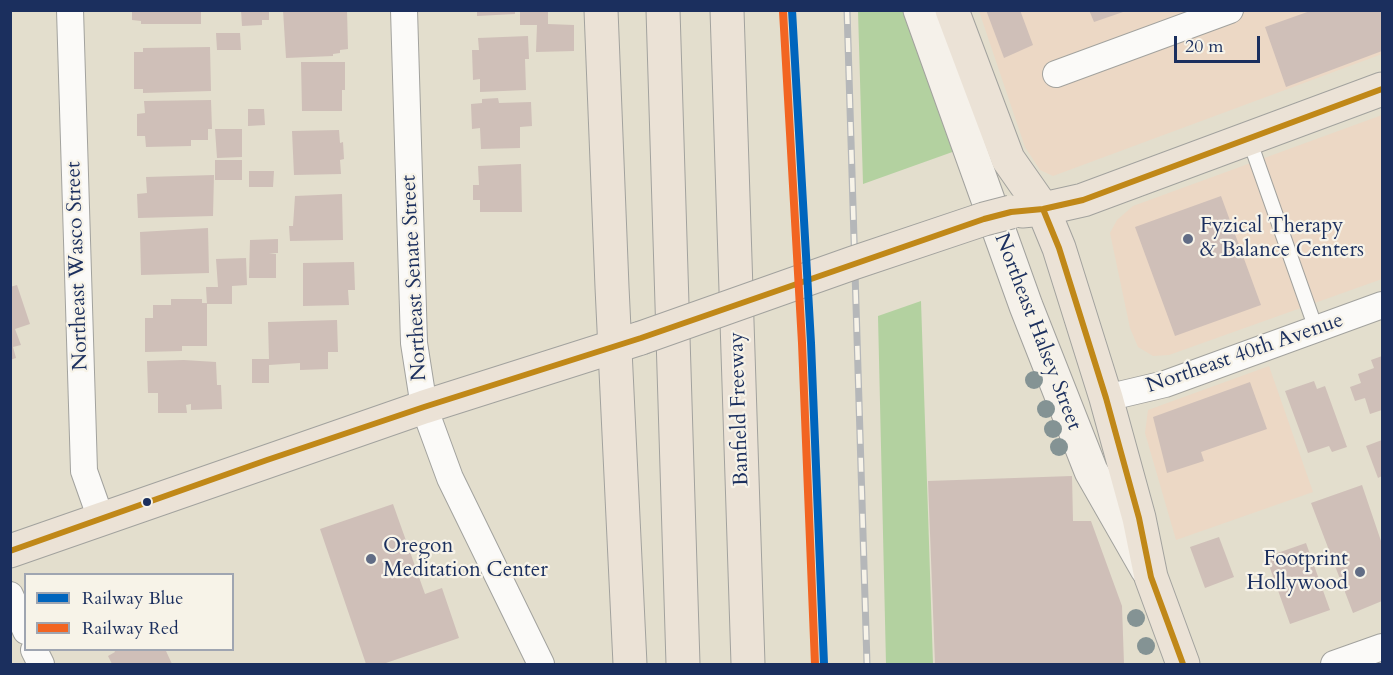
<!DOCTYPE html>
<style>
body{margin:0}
#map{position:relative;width:1393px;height:675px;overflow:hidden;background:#e3decd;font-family:Cardo,serif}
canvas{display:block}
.frame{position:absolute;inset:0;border:12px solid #1b2f5e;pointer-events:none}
.legend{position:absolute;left:24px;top:573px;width:210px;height:78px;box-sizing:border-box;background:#f7f3e8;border:2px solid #9fa5b1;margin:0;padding:8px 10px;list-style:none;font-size:18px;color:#1b2f5e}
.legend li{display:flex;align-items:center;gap:12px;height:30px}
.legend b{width:30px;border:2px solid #9fa5b1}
.scale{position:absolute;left:1174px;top:36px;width:86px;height:27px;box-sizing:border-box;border:3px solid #1b2f5e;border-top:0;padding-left:8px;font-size:18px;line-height:21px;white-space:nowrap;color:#1b2f5e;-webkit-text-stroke:4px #f7f3e8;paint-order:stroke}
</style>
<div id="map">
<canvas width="1393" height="675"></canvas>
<div class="frame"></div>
<ul class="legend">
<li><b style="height:8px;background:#0065bd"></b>Railway Blue</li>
<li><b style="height:8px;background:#f26522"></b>Railway Red</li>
</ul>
<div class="scale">20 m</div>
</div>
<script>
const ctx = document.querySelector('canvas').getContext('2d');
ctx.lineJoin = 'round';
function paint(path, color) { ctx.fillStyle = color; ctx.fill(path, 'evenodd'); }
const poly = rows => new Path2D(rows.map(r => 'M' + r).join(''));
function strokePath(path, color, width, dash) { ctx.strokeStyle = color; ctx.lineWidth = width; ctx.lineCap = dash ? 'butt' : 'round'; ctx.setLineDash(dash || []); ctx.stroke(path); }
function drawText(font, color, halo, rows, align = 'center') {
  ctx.font = font + ' Cardo,serif'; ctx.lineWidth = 4.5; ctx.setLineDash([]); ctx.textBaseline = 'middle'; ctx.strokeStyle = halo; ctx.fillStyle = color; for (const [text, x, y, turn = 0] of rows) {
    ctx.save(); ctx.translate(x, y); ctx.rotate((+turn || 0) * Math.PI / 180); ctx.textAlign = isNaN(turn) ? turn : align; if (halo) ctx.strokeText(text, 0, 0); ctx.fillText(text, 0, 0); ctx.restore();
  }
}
paint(poly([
 [979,11,1382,11,1382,54,1053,176,1040,170,1025,147],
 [1382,115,1382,279,1169,355,1153,356,1138,347,1130,328,1110,233,1117,220,1133,206],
 [1269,366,1313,492,1176,540,1145,433,1148,410]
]), '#ecd8c5');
paint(poly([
 [858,11,908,11,958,150,863,184],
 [921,301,933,664,886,664,878,316]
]), '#b3d1a0');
paint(poly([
 [132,10,201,10,201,24,141,24,141,21,132,20],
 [241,10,269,10,269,20,262,20,262,25,242,26],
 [283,10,347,10,348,49,340,50,340,53,333,54,333,56,286,58],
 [477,10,515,10,515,14,477,16],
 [520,10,548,10,548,24,574,25,574,51,536,52,537,25,520,25],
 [986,10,1020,10,1033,45,1004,58],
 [1089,10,1126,10,1126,11,1094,22],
 [1313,10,1382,10,1382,51,1286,87,1265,27],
 [216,33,240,33,241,50,217,50],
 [528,36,529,59,525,59,526,90,480,92,480,79,473,80,472,50,479,50,478,38],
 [210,47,211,91,143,93,143,89,134,89,134,52,143,52,143,48],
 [301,62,345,62,345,90,342,90,342,111,302,111],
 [498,98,499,103,531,102,532,126,520,127,520,148,481,149,480,128,472,129,471,104,482,103,482,99],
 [211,100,212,129,208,129,208,140,191,140,191,146,146,147,145,136,137,136,137,114,145,113,144,101],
 [248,109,264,109,265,125,248,126],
 [215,129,242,129,242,157,217,158],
 [339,130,340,143,343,142,344,159,340,160,341,174,294,175,292,131],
 [215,160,242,160,242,180,215,180],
 [521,164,522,212,480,212,480,200,473,200,473,185,479,185,478,166],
 [249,171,274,171,273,187,249,187],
 [214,175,213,216,138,218,137,194,147,193,146,177],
 [342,194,343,240,290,241,289,226,293,226,295,196],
 [1221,196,1261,305,1175,336,1135,227],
 [208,228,209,273,141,275,140,232],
 [278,239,278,253,269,253,276,254,276,278,249,278,250,240],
 [246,258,247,285,232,286,232,304,207,304,206,287,218,287,216,259],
 [354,262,355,290,348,290,349,305,303,306,303,263],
 [17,285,30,324,15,329,21,345,13,347,16,358,10,360,10,287],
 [171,299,202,299,202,303,207,303,207,346,182,346,182,351,145,352,145,318,153,318,153,305,171,305],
 [337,320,338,352,328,352,328,369,300,370,300,363,269,365,269,383,252,383,252,359,269,359,268,322],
 [1382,356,1382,410,1370,414,1365,398,1355,401,1350,387,1361,383,1358,374,1374,368,1371,360],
 [184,360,216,362,217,385,221,385,222,409,191,410,191,404,186,405,187,413,158,413,158,393,148,393,147,361],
 [1314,381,1317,389,1325,386,1347,447,1332,452,1329,446,1308,453,1285,391],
 [1250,382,1267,429,1201,452,1204,461,1167,473,1153,417],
 [1382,440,1382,476,1378,478,1366,446],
 [1072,476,1073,521,1091,521,1122,606,1124,664,935,664,928,481],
 [1362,485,1382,544,1382,601,1353,613,1311,503],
 [393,504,425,594,442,588,459,638,383,664,366,664,320,529],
 [1219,537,1234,577,1205,588,1190,547],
 [1306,543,1330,610,1290,624,1266,557],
 [114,650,170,650,166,651,172,664,112,664,108,656,115,652]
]), '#cfbfb8');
const service = poly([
 [1249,139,1316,329]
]);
const minor = poly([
 [70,10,84,471,101,519],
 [404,10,414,343,424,407,450,478,541,664],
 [1056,74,1230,10],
 [1106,398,1165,384,1382,305],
 [10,595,26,631],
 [34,650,41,664],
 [1334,664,1382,647]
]);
const secondary = poly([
 [920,10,1026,306,1091,471,1147,569]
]);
const primary = poly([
 [952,10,1008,159,1043,209,1059,248,1106,398,1139,518,1151,577,1183,664],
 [1022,211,1043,209,1083,200,1382,89],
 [10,551,424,407,641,338]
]);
const motorway = poly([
 [601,10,612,287,630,664],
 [663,10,683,664],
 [727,10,748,664]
]);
strokePath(service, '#a2a29e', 16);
strokePath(minor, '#a2a29e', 28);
strokePath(secondary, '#a2a29e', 35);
strokePath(primary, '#a2a29e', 35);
strokePath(motorway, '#a2a29e', 35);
strokePath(service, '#fbfaf8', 14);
strokePath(minor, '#fbfaf8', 26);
strokePath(secondary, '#f5f1ea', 33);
strokePath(primary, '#ebe2d6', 33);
strokePath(motorway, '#ebe2d6', 33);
const rail = poly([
 [847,10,867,664]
]);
strokePath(rail, '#b5b7b9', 7);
strokePath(rail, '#f7f3e8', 4.5, [14]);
const primaryBridge = poly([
 [641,338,853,263,984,219,1011,212]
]);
strokePath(primaryBridge, '#a2a29e', 35, []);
strokePath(primaryBridge, '#ebe2d6', 33);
strokePath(poly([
 [1043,209,1059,248,1106,398,1139,518,1151,577,1183,664],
 [10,551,267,460,424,407,641,338,984,219,1011,212,1043,209,1083,200,1382,89]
]), '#c08818', 6);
strokePath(poly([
 [792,10,811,343,824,664]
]), '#0065bd', 8);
strokePath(poly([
 [783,11,802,343,815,664]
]), '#f26522', 8);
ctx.fillStyle = '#849394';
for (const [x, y] of [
 [1034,380],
 [1046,409],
 [1053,429],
 [1059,447],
 [1136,618],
 [1146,646]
]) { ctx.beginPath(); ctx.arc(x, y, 9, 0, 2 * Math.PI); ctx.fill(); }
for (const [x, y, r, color] of [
 [1188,239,6,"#616c85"],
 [147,502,5,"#1b2f5e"],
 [371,559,6,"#616c85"],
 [1360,572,6,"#616c85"]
]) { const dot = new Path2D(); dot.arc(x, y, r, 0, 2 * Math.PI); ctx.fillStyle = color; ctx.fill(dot); strokePath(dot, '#f7f3e8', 2); }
drawText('21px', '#1b2f5e', '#f7f3e8', [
 ["Fyzical Therapy",1200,227],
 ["& Balance Centers",1200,251],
 ["Oregon",383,547],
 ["Meditation Center",383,571],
 ["Footprint",1348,560,"right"],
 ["Hollywood",1348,584,"right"]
], 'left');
drawText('21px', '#1b2f5e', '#f7f3e8', [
 ["Northeast Wasco Street",78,266,-92],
 ["Northeast Senate Street",415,278,-93],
 ["Northeast Halsey Street",1037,332,69],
 ["Northeast 40th Avenue",1245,354,-19],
 ["Banfield Freeway",740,409,-92]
]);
</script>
